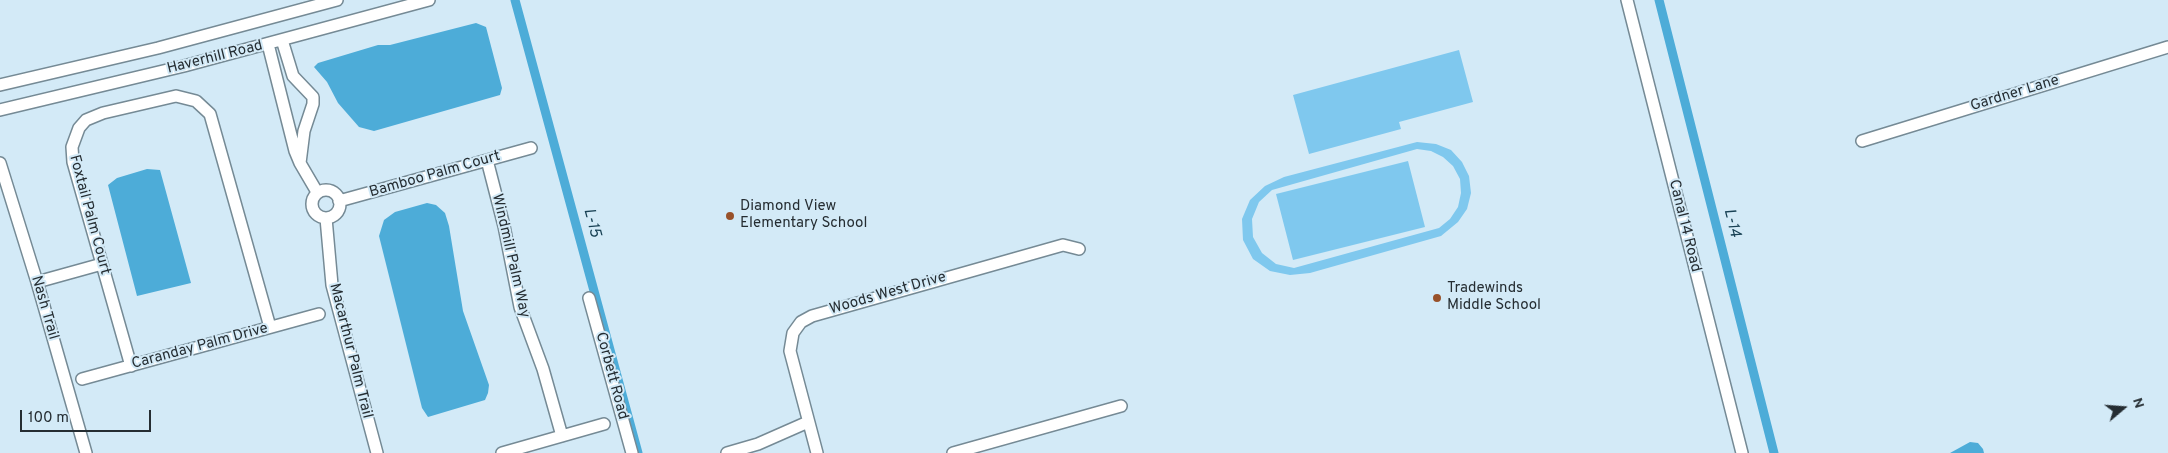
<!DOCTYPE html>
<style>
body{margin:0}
#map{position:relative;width:2168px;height:453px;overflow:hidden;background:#d3eaf7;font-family:Overpass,sans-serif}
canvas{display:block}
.north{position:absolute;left:2098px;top:383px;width:50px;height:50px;-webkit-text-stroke:4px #d3eaf7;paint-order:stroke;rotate:72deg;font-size:14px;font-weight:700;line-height:20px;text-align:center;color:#252d32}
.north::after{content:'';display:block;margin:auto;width:18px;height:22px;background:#252d32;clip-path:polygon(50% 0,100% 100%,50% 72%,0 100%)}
.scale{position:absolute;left:20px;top:410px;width:131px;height:22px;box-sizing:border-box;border:2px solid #252d32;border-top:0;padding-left:6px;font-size:15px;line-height:18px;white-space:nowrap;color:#252d32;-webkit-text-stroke:4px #d3eaf7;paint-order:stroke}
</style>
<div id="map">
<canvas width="2168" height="453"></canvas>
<div class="north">N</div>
<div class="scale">100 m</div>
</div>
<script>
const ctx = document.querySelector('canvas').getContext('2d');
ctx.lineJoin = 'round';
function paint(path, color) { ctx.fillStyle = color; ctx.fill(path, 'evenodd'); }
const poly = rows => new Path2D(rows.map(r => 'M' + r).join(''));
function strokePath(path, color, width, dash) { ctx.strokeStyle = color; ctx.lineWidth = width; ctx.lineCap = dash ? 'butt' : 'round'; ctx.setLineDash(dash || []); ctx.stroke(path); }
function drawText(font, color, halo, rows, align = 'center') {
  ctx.font = font + ' Overpass,sans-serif'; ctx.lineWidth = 4; ctx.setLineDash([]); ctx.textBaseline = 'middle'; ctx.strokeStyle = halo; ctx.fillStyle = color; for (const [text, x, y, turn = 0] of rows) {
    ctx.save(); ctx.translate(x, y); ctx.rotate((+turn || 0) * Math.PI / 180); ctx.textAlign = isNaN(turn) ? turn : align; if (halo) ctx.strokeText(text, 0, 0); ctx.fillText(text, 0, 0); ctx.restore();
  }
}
paint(poly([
 [1459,50,1473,102,1399,122,1401,129,1309,154,1293,95],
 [1417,142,1436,144,1451,150,1462,162,1469,176,1471,193,1467,209,1458,222,1441,236,1310,273,1290,275,1270,271,1253,259,1243,240,1242,219,1250,200,1265,186,1284,177],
 [1417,149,1431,151,1443,157,1453,166,1460,179,1461,193,1458,207,1450,219,1439,228,1294,268,1276,264,1262,253,1253,237,1252,219,1259,202,1272,190],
 [1408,161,1425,227,1293,260,1276,194]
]), '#7fc8ee');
paint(poly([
 [476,23,486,27,502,88,500,95,374,131,359,127,338,103,327,82,314,67,318,63,378,45,390,45],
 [147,169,160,170,191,283,137,296,108,185,117,178],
 [427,203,436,205,445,213,449,226,463,311,489,385,488,393,485,400,428,417,422,408,379,236,384,220,395,212],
 [1970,442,1978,443,1983,449,1984,453,1950,453]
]), '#4dacd8');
strokePath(poly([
 [515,0,638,453],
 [1659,0,1774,453]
]), '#4dacd8', 9);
const minor = poly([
 [1627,0,1742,453],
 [268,44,295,151,300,163,304,131,313,104,313,97,293,76,282,40],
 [0,85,158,48,337,0],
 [0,110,184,66,429,0],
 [1862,141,2168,47],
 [487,160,504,226,520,307,543,369,562,436],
 [0,163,37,282,86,453],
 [300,163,317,192],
 '312 204a14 14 0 1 1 28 0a14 14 0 1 1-28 0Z',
 [339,201,531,148],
 [326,218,332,285,377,453],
 [37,282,102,264],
 [589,298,632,453],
 [131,366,73,162,72,147,79,128,86,120,103,113,176,96,196,101,210,114,270,327],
 [82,379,319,314],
 [502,453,604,424],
 [727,453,758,444,808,422],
 [817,453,790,351,793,333,801,322,812,316,1063,245,1079,249],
 [953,453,1121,406]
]);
strokePath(minor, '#758a95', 14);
strokePath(minor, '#fff', 11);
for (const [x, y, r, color] of [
 [730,216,5,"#98512a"],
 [1437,298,5,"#98512a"]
]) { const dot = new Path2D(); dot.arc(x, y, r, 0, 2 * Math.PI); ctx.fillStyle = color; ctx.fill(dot); strokePath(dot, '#d3eaf7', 2); }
drawText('15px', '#252d32', '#d3eaf7', [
 ["Haverhill Road",215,58,-14],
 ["Gardner Lane",2015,94,-17],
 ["Bamboo Palm Court",435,175,-16],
 ["Foxtail Palm Court",89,215,75],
 ["Canal 14 Road",1684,226,76],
 ["Windmill Palm Way",510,256,77],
 ["Woods West Drive",888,294,-16],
 ["Nash Trail",44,308,74],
 ["Caranday Palm Drive",200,347,-15],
 ["Macarthur Palm Trail",350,351,76],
 ["Corbett Road",611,376,75]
]);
drawText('15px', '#252d32', '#d3eaf7', [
 ["Diamond View",740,207],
 ["Elementary School",740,224],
 ["Tradewinds",1447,289],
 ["Middle School",1447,306]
], 'left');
drawText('italic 16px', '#184154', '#d3eaf7', [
 ["L-15",591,223,75],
 ["L-14",1731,223,76]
]);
</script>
